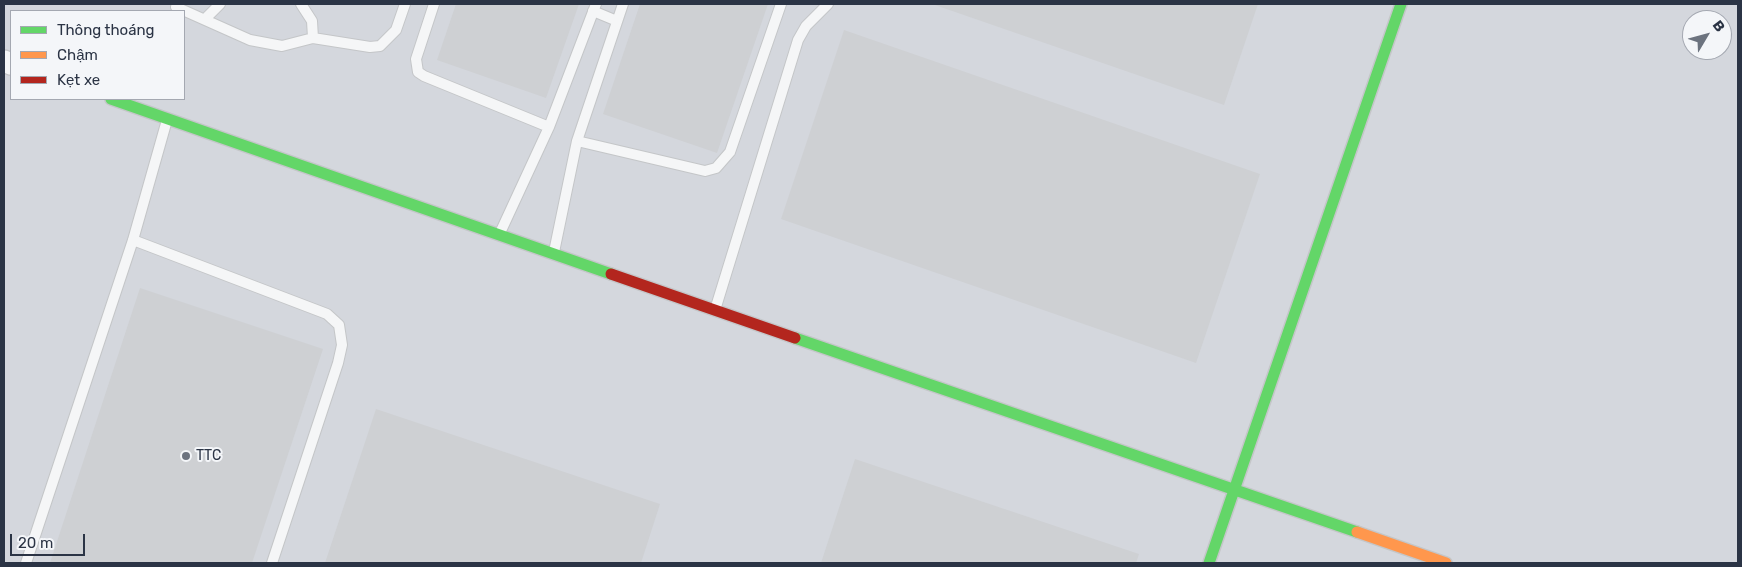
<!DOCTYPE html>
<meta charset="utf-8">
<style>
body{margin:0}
#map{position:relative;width:1742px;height:567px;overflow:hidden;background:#e6e8ea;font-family:Rubik,sans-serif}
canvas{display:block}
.frame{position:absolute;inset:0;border:5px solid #2b3445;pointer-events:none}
.legend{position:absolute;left:10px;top:10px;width:175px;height:90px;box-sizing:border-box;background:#f4f6f9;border:1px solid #a4a8b1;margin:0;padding:6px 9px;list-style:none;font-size:15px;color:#2b3445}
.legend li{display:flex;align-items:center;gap:10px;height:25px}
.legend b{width:25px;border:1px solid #a4a8b1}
.north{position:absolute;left:1682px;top:10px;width:50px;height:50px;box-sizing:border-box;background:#f4f6f9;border:1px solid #a4a8b1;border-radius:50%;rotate:53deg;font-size:14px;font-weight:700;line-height:20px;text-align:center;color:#2b3445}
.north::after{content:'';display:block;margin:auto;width:18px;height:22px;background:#6c737f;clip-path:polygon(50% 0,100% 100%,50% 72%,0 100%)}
.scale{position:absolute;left:10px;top:534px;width:75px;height:22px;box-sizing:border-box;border:2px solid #2b3445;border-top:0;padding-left:6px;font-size:15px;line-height:18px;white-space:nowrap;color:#2b3445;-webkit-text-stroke:4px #f4f6f9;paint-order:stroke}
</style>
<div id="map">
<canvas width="1742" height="567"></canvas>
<div class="frame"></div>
<ul class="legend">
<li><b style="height:6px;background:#63d668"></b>Thông thoáng</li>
<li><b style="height:6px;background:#ff974d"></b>Chậm</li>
<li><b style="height:6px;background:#b3261e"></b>Kẹt xe</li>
</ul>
<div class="north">B</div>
<div class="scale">20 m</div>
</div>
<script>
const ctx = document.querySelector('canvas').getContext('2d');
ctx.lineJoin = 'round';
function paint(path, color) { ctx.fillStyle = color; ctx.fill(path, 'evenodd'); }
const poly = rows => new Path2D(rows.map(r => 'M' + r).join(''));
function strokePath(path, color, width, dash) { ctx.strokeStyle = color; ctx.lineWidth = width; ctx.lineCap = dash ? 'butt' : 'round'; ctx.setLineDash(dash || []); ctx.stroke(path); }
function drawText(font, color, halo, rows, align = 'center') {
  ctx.font = font + ' Rubik,sans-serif'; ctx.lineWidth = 4; ctx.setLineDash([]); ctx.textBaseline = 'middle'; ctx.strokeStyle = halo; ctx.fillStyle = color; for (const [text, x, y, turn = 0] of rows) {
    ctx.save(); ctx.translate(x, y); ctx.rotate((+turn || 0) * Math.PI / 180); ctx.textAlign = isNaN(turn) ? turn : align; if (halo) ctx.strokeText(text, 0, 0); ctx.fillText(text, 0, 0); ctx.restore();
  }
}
paint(poly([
 [4,4,1738,4,1738,563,4,563],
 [11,11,184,11,184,99,11,99],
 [1692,20,1722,20,1722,50,1692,50]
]), '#d4d7dd');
paint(poly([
 [456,4,579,4,546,98,437,60],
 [640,4,768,4,717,153,603,114],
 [932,4,1258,4,1224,105],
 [844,30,1260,174,1196,363,781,219],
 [140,288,323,349,252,563,50,563],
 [376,409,660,504,641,563,325,563],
 [855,459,1139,554,1136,563,821,563]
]), '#ced0d3');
const lane = poly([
 [301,4,312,21,313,38],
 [434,4,416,59,418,72,424,76,549,127],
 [176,7,250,40,282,46,313,38,370,47,380,46,396,30,405,4],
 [593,11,617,21],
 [205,19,220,4],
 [577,141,705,171,716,168,730,152,781,4],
 [500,233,549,127,596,4],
 [133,240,327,314,339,325,342,345,338,363,272,563],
 [554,252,577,141,623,4],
 [715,310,798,40,806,26,828,4],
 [26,563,133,240,167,120]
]);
const street = poly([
 [4,61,11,64]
]);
const fast = poly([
 [111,99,611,274],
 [795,338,1357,532],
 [1209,563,1401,4]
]);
const slow = poly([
 [1357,532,1446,563]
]);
const jam = poly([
 [611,274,795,338]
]);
strokePath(lane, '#c4c6c8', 12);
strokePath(street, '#c4c6c8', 24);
strokePath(fast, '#c4c6c8', 14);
strokePath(slow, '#c4c6c8', 14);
strokePath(jam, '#c4c6c8', 14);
strokePath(lane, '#f5f6f7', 10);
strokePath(street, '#f5f6f7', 21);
strokePath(fast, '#63d668', 11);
strokePath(slow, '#ff974d', 11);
strokePath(jam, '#b3261e', 11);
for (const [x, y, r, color] of [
 [186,456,5,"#6c737f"]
]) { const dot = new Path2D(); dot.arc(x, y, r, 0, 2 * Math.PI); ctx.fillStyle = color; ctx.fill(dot); strokePath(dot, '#f4f6f9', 2); }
drawText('14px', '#2b3445', '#f4f6f9', [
 ["TTC",196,456]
], 'left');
</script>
